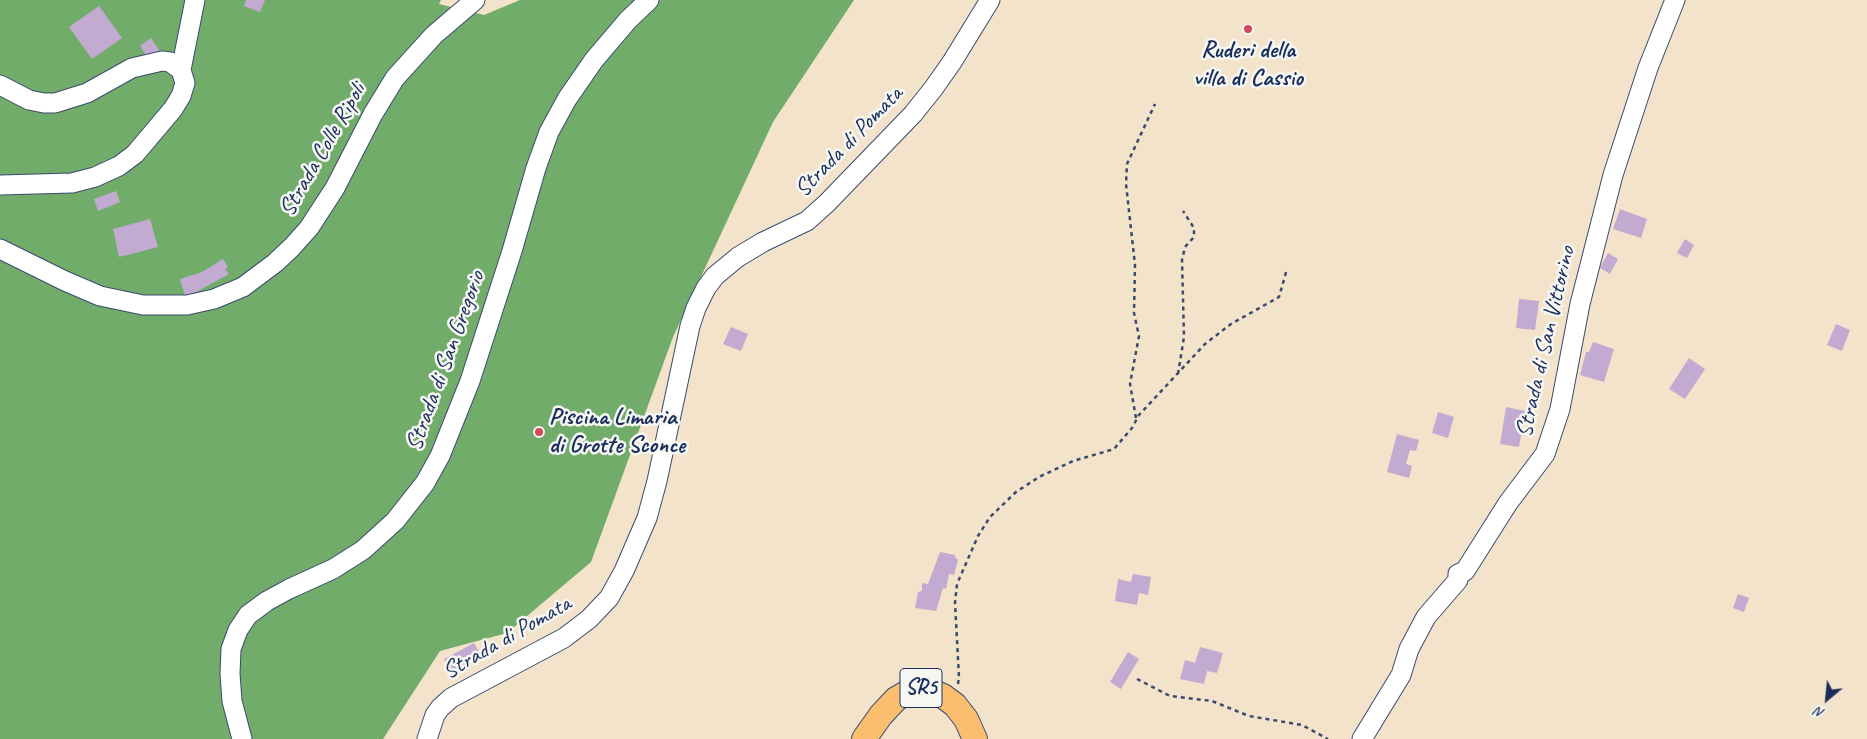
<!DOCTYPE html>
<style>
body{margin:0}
#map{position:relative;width:1867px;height:739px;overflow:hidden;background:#f2e3ca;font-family:Caveat,sans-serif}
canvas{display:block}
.north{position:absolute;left:1802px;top:674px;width:50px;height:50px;-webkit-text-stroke:4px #f6f6f2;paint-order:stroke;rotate:208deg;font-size:14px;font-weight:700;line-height:20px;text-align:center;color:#1b2f5e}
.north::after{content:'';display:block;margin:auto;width:18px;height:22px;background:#1b2f5e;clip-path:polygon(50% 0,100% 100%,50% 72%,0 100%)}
</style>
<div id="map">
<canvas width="1867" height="739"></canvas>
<div class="north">N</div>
</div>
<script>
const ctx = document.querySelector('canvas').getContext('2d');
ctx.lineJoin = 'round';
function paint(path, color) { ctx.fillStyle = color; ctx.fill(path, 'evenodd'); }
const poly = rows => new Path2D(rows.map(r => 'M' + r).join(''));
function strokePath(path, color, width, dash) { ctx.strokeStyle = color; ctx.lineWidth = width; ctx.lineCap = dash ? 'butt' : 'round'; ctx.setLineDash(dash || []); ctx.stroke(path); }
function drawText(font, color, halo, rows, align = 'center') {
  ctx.font = font + ' Caveat,sans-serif'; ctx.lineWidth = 5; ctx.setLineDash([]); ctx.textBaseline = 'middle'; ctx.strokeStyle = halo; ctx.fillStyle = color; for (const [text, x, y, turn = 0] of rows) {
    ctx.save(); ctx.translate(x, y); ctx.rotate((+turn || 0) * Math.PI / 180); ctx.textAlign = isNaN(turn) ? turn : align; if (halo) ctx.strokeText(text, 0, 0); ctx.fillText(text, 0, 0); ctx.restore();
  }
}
paint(poly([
 [0,0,441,0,439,4,484,15,520,0,854,0,773,122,673,337,591,562,507,633,440,651,383,739,0,739]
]), '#72ac6a');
paint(poly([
 [246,0,265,0,260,12,244,6],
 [99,6,122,38,92,59,69,27],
 [151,38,159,50,148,58,140,46],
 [116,191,120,202,98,211,94,199],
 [1620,209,1647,219,1641,238,1613,229],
 [150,219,158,247,119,257,113,229],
 [1685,239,1694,245,1687,258,1677,253],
 [1608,253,1618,259,1610,274,1600,268],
 [223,259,228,267,225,269,229,274,196,292,197,297,186,299,180,279,202,272],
 [1519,299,1539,301,1535,330,1516,328],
 [1836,324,1850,330,1842,351,1827,345],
 [731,327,748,334,741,351,723,344],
 [1593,342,1614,349,1604,382,1580,375,1586,352,1589,352],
 [1689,358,1705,369,1685,399,1669,389],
 [1506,407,1525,411,1519,447,1500,444],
 [1438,412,1454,417,1448,438,1432,433],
 [1397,434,1419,440,1416,451,1410,450,1406,464,1412,466,1409,478,1387,472],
 [940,552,955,555,955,557,958,560,954,575,949,574,946,589,943,588,936,611,915,608,918,592,922,591,922,583,928,584],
 [1133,574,1151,577,1148,595,1139,593,1137,605,1115,601,1118,579,1131,582],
 [1738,594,1749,598,1744,612,1733,608],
 [474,643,482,657,453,674,444,659],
 [1200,647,1223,653,1217,673,1207,671,1204,684,1180,679,1185,660,1195,663],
 [1128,652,1139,659,1121,689,1110,682]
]), '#c3aad1');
const minor = poly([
 [181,70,195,0],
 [0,85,29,100,44,103,55,103,87,93,132,68,162,61,170,62,181,70,185,83,181,96,173,109,135,154,119,166,95,177,72,183,0,185],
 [0,249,65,281,100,296,143,305,187,305,214,299,243,287,275,263,292,247,309,228,335,188,373,114,395,78,434,35,475,0],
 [242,739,232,701,230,674,231,649,238,630,248,615,267,601,289,589,333,569,363,550,395,521,425,483,440,456,470,381,512,251,536,168,549,132,567,99,594,60,628,20,649,0],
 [427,739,435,715,440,708,451,698,564,638,589,619,609,598,624,571,647,518,657,481,690,326,696,308,706,288,715,276,738,257,763,242,807,221,827,203,913,114,933,89,952,62,990,0],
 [1362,739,1401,675,1409,649,1426,617,1458,580,1458,574,1465,571,1508,503,1545,454,1560,409,1580,304,1613,175,1648,68,1675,0]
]);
const major = poly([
 [864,739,881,715,896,699,913,689,924,688,943,696,955,705,966,719,975,739]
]);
strokePath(minor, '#3b4a6e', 21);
strokePath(major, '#3b4a6e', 26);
strokePath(poly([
 [1178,374,1184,337,1182,260,1185,247,1194,237,1194,228,1183,211],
 [1136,418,1130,384,1139,336,1134,313,1135,265,1126,184,1127,164,1155,104],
 [1137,679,1170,696,1212,701,1249,716,1302,725,1328,739],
 [958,684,959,677,955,603,957,584,978,536,990,517,1016,492,1039,477,1073,461,1114,449,1132,428,1139,415,1205,344,1231,324,1279,297,1287,269]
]), '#3b4a6e', 2.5, [4, 4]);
strokePath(minor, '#fff', 19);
strokePath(major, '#fabe6e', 24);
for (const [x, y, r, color] of [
 [1248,29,5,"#d1495b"],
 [539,432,5,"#d1495b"]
]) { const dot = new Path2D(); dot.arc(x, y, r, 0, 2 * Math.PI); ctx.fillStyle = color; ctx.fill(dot); strokePath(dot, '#f6f6f2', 2); }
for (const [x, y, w] of [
 [921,688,42]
]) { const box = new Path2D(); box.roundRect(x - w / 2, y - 19.5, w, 39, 4); ctx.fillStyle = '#f6f6f2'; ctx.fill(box); strokePath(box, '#1b2f5e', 1); }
drawText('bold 22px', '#1b2f5e', null, [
 ["SR5",921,688]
]);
drawText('bold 24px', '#1b2f5e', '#f6f6f2', [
 ["Ruderi della",1248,51],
 ["villa di Cassio",1248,79],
 ["Piscina Limaria",549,418,"left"],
 ["di Grotte Sconce",549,446,"left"]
]);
drawText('24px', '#1b2f5e', '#f6f6f2', [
 ["Strada di Pomata",849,142,-46],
 ["Strada Colle Ripoli",323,150,-60],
 ["Strada di San Vittorino",1546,342,-77],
 ["Strada di San Gregorio",446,361,-70],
 ["Strada di Pomata",507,638,-30]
]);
</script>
